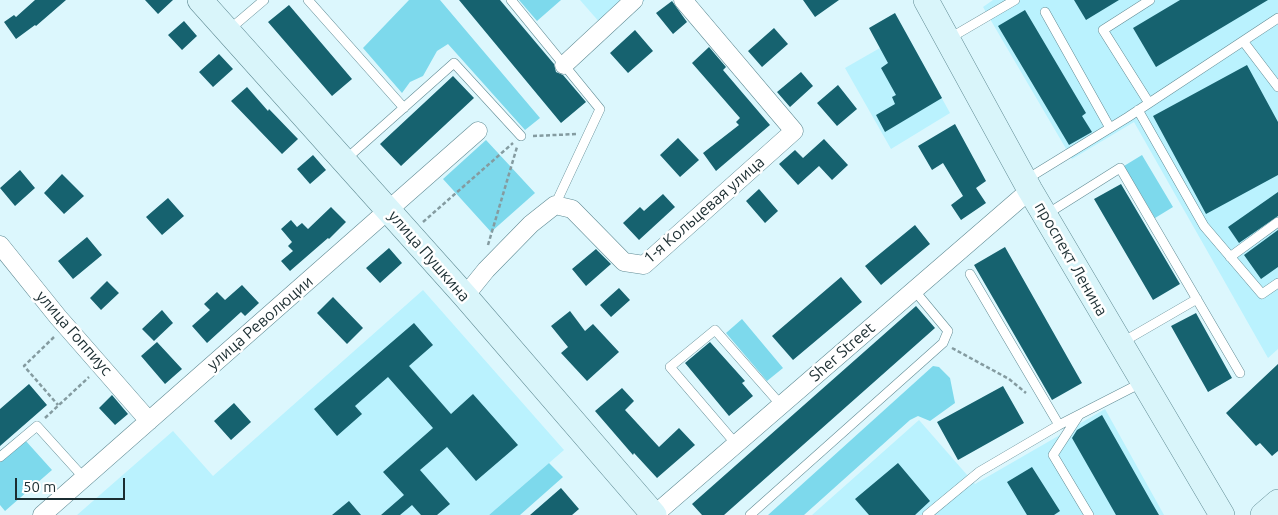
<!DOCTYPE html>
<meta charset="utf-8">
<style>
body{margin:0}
#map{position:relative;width:1278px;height:515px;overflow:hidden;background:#dcf7fd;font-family:Ubuntu,sans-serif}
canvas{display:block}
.scale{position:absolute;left:15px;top:478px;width:110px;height:22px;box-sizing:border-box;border:2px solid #1b2d31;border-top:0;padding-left:6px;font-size:15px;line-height:18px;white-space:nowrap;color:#1b2d31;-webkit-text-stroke:4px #fff;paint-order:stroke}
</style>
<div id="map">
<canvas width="1278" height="515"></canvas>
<div class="scale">50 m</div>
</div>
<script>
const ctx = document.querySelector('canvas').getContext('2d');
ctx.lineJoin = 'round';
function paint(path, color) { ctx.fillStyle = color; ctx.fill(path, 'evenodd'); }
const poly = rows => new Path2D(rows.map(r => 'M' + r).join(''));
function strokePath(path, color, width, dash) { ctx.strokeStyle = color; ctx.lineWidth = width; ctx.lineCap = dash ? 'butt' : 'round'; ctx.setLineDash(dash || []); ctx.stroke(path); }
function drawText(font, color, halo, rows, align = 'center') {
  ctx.font = font + ' Ubuntu,sans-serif'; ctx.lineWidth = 5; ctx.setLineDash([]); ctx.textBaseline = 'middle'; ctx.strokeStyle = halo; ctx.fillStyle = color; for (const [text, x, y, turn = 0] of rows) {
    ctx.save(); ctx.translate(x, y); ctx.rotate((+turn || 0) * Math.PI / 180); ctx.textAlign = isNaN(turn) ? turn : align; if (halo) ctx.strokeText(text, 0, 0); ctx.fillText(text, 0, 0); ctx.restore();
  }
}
paint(poly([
 [580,0,645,0,608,32],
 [993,0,1278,0,1278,349,1268,358,1134,122,1072,159,983,7],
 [906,33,950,113,891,149,845,68],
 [423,290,564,450,489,515,77,515,173,431,213,476],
 [1105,409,1164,515,812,515,919,420,975,484]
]), '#baf2fe');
paint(poly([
 [409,0,440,0,540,118,525,130,448,44,437,51,423,76,410,82,402,93,363,48],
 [519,0,561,0,537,21],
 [486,140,535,193,491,232,443,179],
 [1142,155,1173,207,1155,218,1124,166],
 [742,319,783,368,767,381,726,333],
 [933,366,939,367,950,378,955,403,930,421,918,416,910,420,804,515,768,515],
 [25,440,52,470,5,511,0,505,0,461],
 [549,463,563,477,520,515,489,515]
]), '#7dd9ec');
paint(poly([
 [35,0,66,0,36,26,35,25,16,39,4,22,14,15,16,17],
 [145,0,173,0,158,14],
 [459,0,500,0,554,64,556,72,563,75,586,102,561,123],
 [803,0,839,0,815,17],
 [1074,0,1119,0,1086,20],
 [1180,0,1268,0,1156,67,1133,28],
 [672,1,687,22,673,34,656,13],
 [289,5,352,79,332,96,268,22],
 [1025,10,1086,113,1082,116,1092,132,1069,145,998,26],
 [895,13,942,98,885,132,876,115,895,104,892,97,896,95,881,68,888,63,869,28],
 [184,21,197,36,182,50,168,35],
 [774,28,788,44,762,67,748,51],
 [635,30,653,51,628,73,610,53],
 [709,47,726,67,723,70,770,125,716,171,703,153,739,125,736,122,740,118,692,63],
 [219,54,233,69,213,87,199,72],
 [1247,65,1278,122,1278,175,1206,214,1153,116],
 [801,72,813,86,790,107,777,92],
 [453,76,474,98,401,166,380,144],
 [838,85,857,109,837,126,817,103],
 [247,87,268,111,269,109,298,139,282,154,231,101],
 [955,124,986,181,976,188,986,203,961,220,951,205,963,196,943,163,932,170,918,146],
 [678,138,699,160,680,177,660,155],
 [824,139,848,165,832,180,819,166,798,185,779,164,795,150,803,158],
 [313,155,326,170,310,184,297,169],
 [20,170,35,188,15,206,0,188],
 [62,174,84,196,64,214,44,193],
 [1121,184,1180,284,1153,300,1094,199],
 [759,189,778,211,765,223,746,201],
 [1278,192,1278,216,1239,243,1228,227],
 [663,194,675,207,639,240,623,223,640,207,644,211],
 [168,198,184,216,162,235,146,217],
 [331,207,346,222,329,239,328,238,290,271,281,261,293,251,288,246,292,242,281,229,291,220,297,227,302,223,308,229],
 [915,225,930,244,881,285,865,266],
 [1278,230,1278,267,1261,279,1244,255],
 [87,237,102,255,73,279,58,261],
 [1005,247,1082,383,1052,400,974,265],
 [389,248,402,263,380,283,366,268],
 [596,249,611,264,586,286,572,269],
 [841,277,862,302,793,360,772,336],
 [107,281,119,293,101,310,90,298],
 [242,285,259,303,245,316,241,312,207,343,192,326,210,310,204,304,217,292,225,300],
 [619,288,630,300,611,317,600,305],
 [333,297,363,328,347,344,317,313],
 [916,306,935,328,724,515,702,515,692,504],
 [162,310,173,323,154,341,142,329],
 [570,311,585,331,593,324,619,352,587,381,561,353,568,347,551,326],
 [1196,313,1232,378,1208,392,1171,326],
 [414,323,433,345,409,366,451,414,473,394,518,445,476,481,447,447,420,470,450,504,437,515,421,515,412,505,400,515,381,515,404,495,383,472,433,428,388,377,355,406,362,414,337,436,314,409],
 [157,342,182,369,165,384,141,356],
 [710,342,745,381,742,383,753,396,729,416,685,363],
 [1278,364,1278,451,1272,456,1260,443,1256,446,1226,413],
 [29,384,47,405,0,446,0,409],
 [1003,386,1024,423,958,460,937,422],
 [622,388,634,401,625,410,659,447,679,428,695,445,657,478,634,453,633,455,595,411],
 [112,395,128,414,115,425,99,408],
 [234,403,251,422,231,440,214,421],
 [1102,415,1152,503,1159,515,1116,515,1072,438,1077,430],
 [898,463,930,501,915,515,869,515,855,499],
 [1032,467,1060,511,1054,515,1027,515,1007,482],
 [561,488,579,509,572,515,530,515],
 [349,501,361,515,332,515]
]), '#16626f');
const lane = poly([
 [308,0,404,108],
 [511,0,600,109,555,205],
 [1045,12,1110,128],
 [230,29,264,0],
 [950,38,1015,0],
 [1243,41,1278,87],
 [1149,103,1103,30,1150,0],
 [1138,110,1204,226,1262,294,1278,283],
 [345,160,454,63,521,136],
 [1027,179,1128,117,1278,18],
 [1047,214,1120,168,1240,373],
 [1230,257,1278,222],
 [970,274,1059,425],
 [1121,343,1197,299],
 [1079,415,1053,455,1089,515],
 [736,444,670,367,715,330,781,405],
 [0,457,37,426,84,478],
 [750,515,943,343,948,331,914,290],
 [927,515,979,472,1059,425,1143,382]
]);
const street = poly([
 [564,65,634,0],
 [0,245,58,317,149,421],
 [465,296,486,270,531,224,555,205,572,209,624,262,644,265,794,131,683,0],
 [42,515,478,131],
 [654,515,1030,190]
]);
const secondary = poly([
 [200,0,465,296,654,515],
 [926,0,1030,190,1222,515],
 [1263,515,1278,502]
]);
strokePath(lane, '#608b94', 10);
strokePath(street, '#608b94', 19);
strokePath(secondary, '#608b94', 26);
strokePath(poly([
 [533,136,577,134],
 [423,222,513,143],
 [488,245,517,147],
 [54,337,24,366,58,405],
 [952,348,1009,379,1026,393],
 [45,418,89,377]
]), '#849ba0', 2.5, [4, 2.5]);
strokePath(lane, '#fff', 9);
strokePath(street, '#fff', 18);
strokePath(secondary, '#d9f5fa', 25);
drawText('16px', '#1b2d31', '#fff', [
 ["1-я Кольцевая улица",704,210,-41],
 ["улица Пушкина",429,256,49],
 ["проспект Ленина",1071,259,60],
 ["улица Революции",260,323,-41],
 ["улица Гоппиус",74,333,49],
 ["Sher Street",842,352,-41]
]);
</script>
